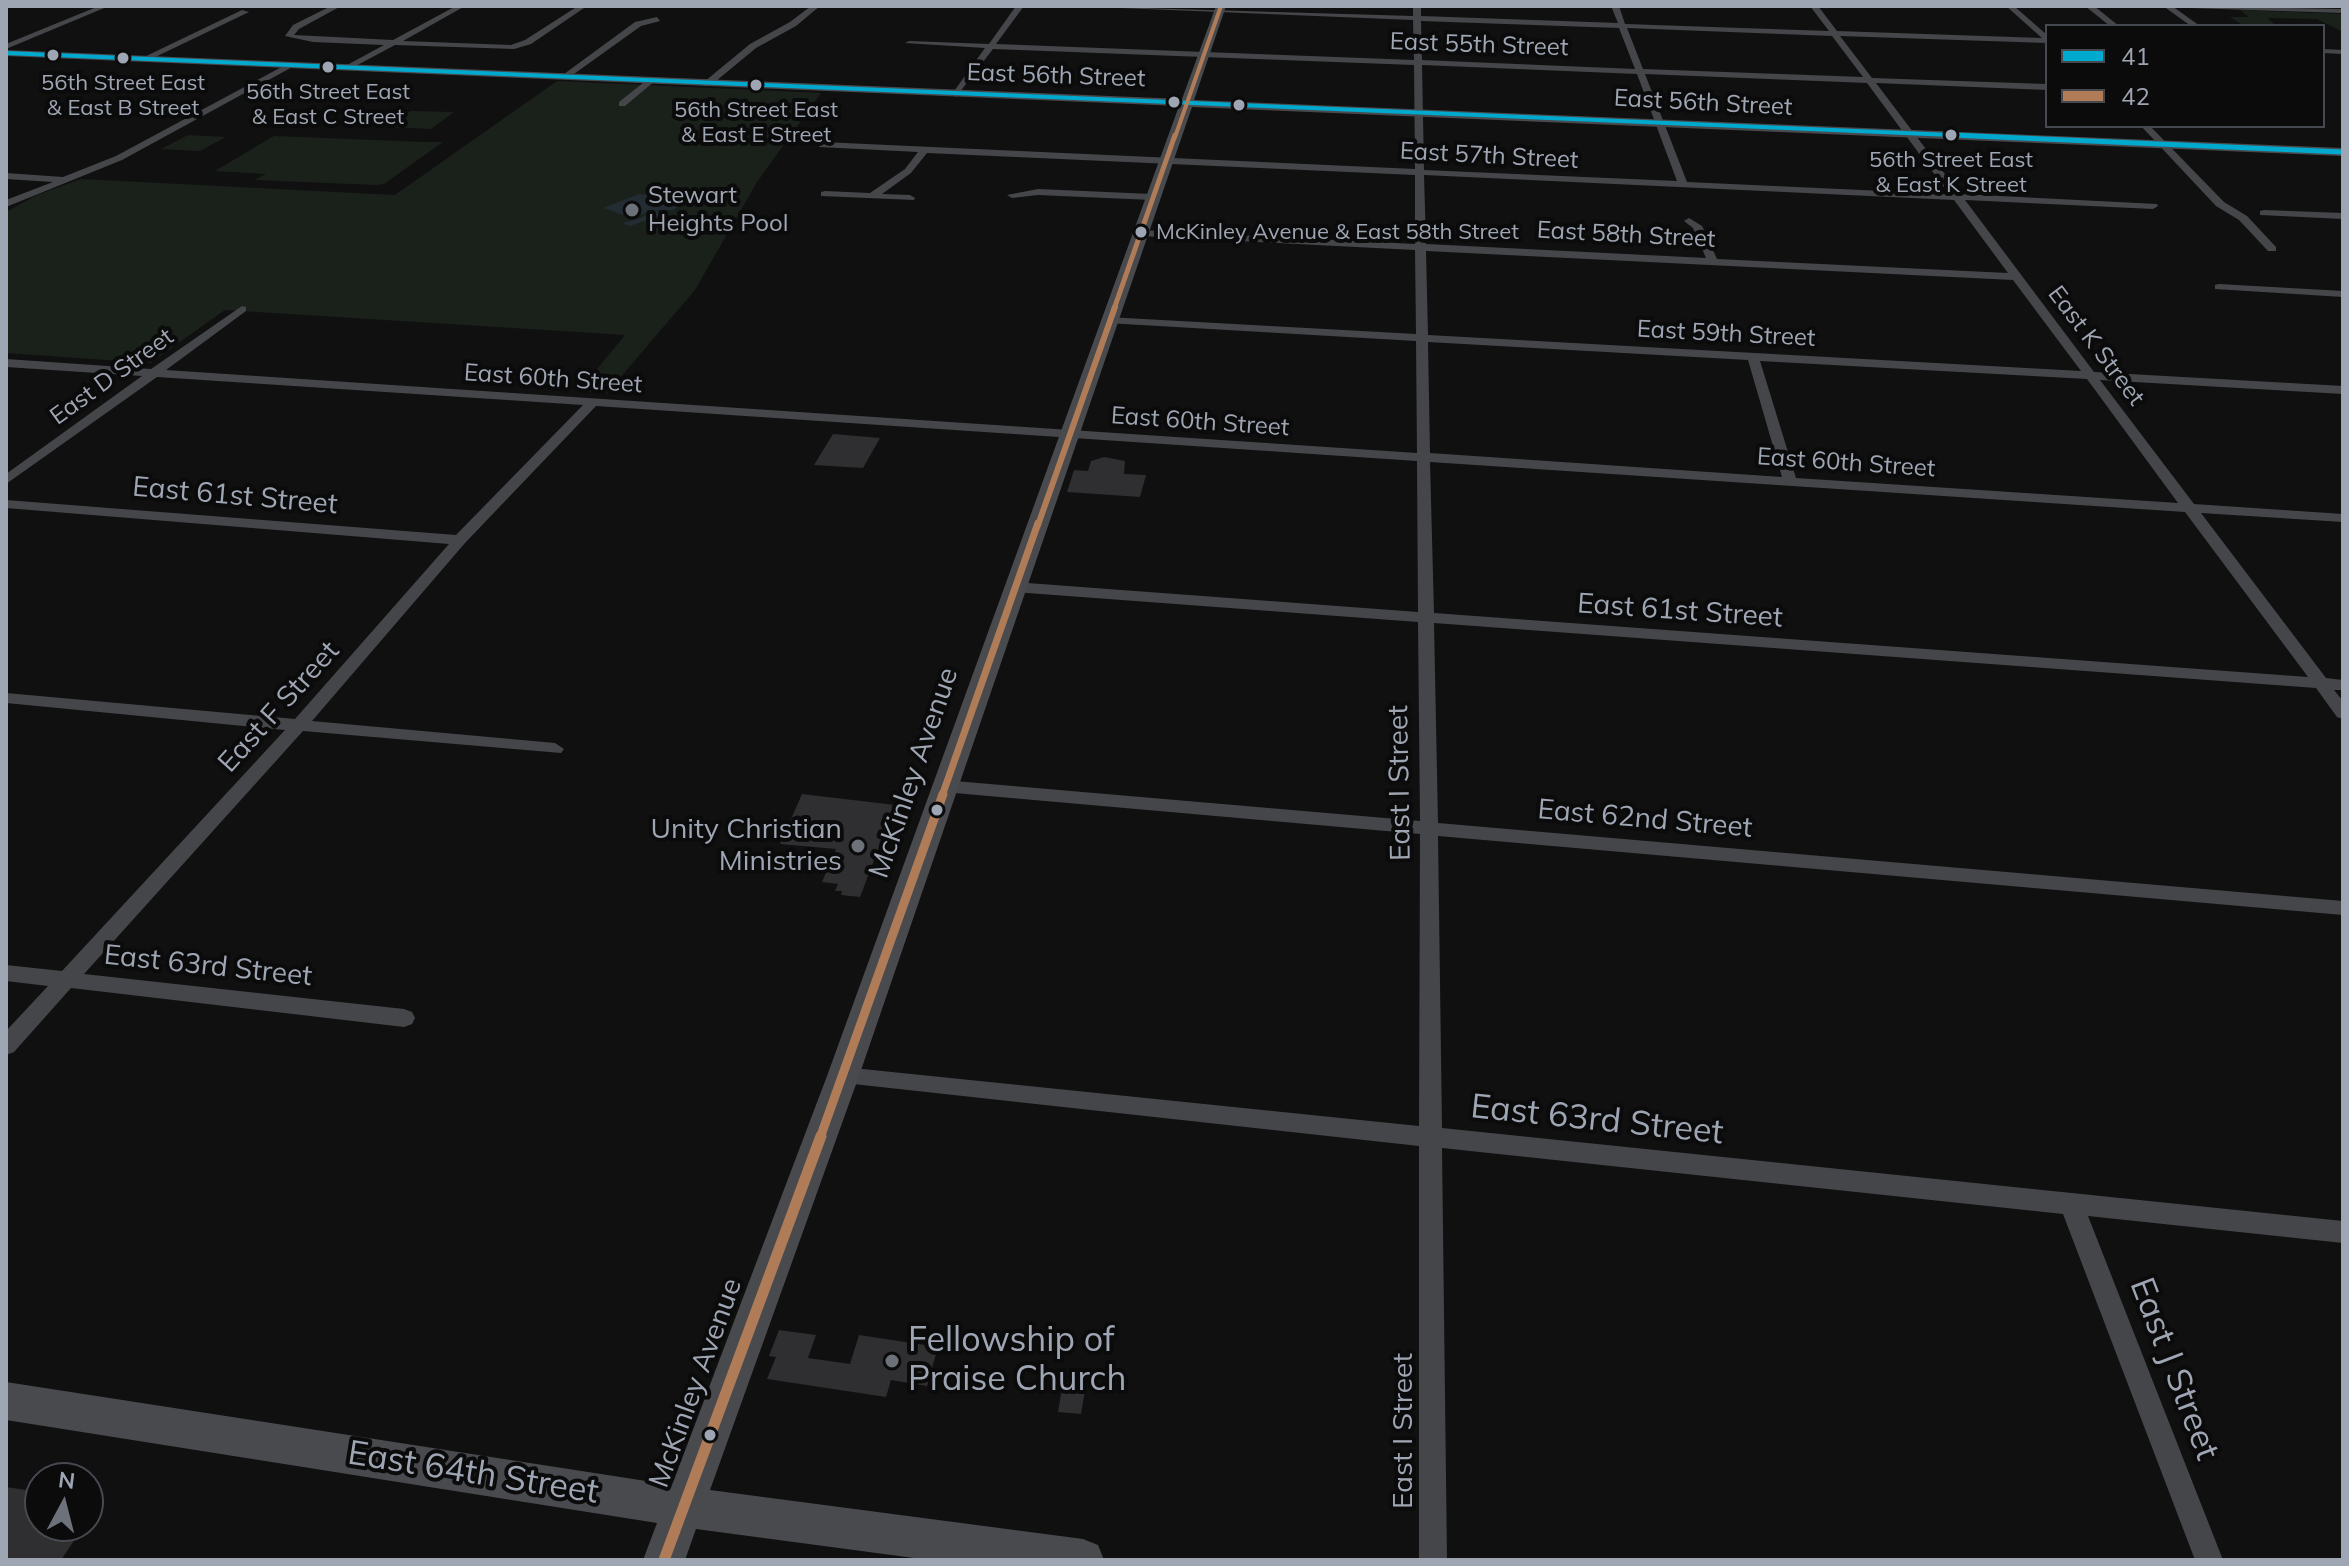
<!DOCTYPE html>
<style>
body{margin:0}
#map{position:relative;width:2349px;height:1566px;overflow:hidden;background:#101011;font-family:Mulish,sans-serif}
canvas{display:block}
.frame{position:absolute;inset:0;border:8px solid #9fa6b3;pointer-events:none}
.legend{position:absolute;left:2045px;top:24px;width:280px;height:104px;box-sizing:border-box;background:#0b0b0c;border:2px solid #46494f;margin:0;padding:10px 14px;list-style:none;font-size:24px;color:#9fa6b3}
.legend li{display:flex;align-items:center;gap:16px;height:40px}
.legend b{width:40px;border:2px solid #46494f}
.north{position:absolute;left:24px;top:1462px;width:80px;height:80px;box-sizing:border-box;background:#0b0b0c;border:2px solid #46494f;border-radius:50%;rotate:7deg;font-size:22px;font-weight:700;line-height:32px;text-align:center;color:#9fa6b3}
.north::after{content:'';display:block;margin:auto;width:28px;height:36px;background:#6d727a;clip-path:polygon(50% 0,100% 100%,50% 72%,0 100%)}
</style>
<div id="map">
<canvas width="2349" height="1566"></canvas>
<div class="frame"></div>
<ul class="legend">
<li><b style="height:10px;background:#00a9ce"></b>41</li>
<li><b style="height:10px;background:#b07c57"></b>42</li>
</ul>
<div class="north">N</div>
</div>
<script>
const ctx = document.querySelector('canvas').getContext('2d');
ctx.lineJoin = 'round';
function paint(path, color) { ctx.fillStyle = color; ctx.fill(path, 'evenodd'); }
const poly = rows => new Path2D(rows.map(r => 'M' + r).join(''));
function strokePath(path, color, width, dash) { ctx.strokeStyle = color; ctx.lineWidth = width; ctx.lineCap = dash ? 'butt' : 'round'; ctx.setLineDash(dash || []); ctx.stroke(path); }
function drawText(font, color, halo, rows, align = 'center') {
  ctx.font = font + ' Mulish,sans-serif'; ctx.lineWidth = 8; ctx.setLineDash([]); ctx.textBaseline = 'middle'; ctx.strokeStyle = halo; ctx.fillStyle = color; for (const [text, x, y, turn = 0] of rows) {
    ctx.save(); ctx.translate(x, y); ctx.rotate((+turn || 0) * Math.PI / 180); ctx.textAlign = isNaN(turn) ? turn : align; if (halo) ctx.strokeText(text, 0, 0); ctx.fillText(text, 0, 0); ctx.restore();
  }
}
paint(poly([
 [2240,10,2343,14,2343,32,2317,19,2267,18,2277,26,2244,26,2230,17,2249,17],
 [557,81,821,93,757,182,695,290,607,393,579,391,625,335,225,310,150,363,6,353,6,212,37,195,81,179,395,195],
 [411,111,454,112,431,129,386,127],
 [188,135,226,137,200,151,161,149],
 [274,136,424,142,443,142,384,184,376,185,254,180,266,174,215,171]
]), '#1a211b');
paint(poly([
 [639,194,651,195,660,202,681,205,673,210,656,210,664,214,630,226,622,223,641,218,649,212,632,218,603,208]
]), '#232c32');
paint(poly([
 [833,434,880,438,863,468,814,465],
 [1104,457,1125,461,1124,474,1146,475,1140,497,1067,492,1074,470,1088,471,1091,461],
 [802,794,895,805,860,897,841,895,842,891,835,891,838,884,822,882,836,849,780,844],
 [779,1330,816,1335,808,1358,850,1364,859,1335,938,1347,927,1386,891,1380,886,1397,767,1379,776,1357,769,1356],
 [1063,1382,1086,1385,1081,1414,1058,1412],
 [6,1487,40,1492,40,1526,84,1526,61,1560,6,1560]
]), '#2f2f31');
paint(poly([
 [99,6,109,6,6,49,6,44,99,6],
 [331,6,341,6,299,29,294,35,393,40,456,6,465,6,403,41,511,45,525,40,578,6,587,6,531,44,514,49,395,45,350,69,347,65,384,45,313,42,285,36,293,25,331,6],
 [811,6,820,6,796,26,756,48,710,86,704,86,704,82,750,44,790,22,811,6],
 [1016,6,1024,6,996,44,1414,60,1413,20,1073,6,1413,16,1413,6,1421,6,1421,16,1618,23,1611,6,1619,6,1625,24,1829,31,1810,6,1818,6,1837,31,2042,38,2006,6,2014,6,2047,35,2047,43,1840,36,1872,78,2047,84,2047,90,1876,83,1960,194,2157,204,2158,206,2153,209,1965,200,2094,372,2343,386,2343,394,2100,380,2194,504,2343,514,2343,522,2201,513,2326,678,2343,680,2343,690,2334,690,2343,701,2343,719,2337,717,2316,688,1434,623,1438,823,2343,901,2343,915,1438,836,1442,1128,2343,1221,2343,1243,2088,1216,2223,1560,2195,1560,2063,1214,1442,1148,1447,1560,1419,1560,1419,1146,835,1082,832,1076,835,1070,843,1067,1419,1126,1420,834,943,792,934,786,943,780,1420,821,1418,622,1014,592,1006,587,1014,582,1418,612,1417,461,596,406,465,543,312,721,555,743,564,749,561,753,303,731,84,974,404,1009,412,1012,415,1018,412,1024,404,1027,71,988,14,1052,6,1055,6,1031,48,986,6,981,6,965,62,971,285,730,6,703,6,693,295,719,449,544,6,508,6,500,456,535,583,405,157,377,6,484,6,474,142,376,6,367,6,359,151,369,242,306,246,307,246,311,166,370,1417,453,1416,341,1107,323,1101,320,1107,317,1416,334,1415,250,1140,236,1135,233,1140,230,1415,244,1415,175,927,153,911,173,882,194,910,195,915,198,914,200,821,196,821,192,825,191,870,193,905,169,918,152,819,147,822,142,1415,169,1414,65,993,49,956,97,952,94,985,48,905,43,909,41,989,44,1016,6],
 [1421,21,1619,28,1635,69,1422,60,1421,21],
 [1627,28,1832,36,1863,77,1643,69,1627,28],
 [1422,65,1637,74,1677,181,1424,170,1422,65],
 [1645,74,1867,83,1949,194,1687,182,1645,74],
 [1424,175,1954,200,2008,273,1717,259,1702,226,1689,218,1684,221,1693,228,1706,258,1426,244,1424,175],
 [1426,251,2013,280,2081,371,1428,335,1426,251],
 [1428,342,1748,360,1782,477,1430,453,1428,342],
 [1760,361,2087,379,2178,503,1796,478,1760,361],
 [1430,462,2185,512,2308,677,1434,613,1430,462],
 [2085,6,2094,6,2119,26,2110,26,2085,6],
 [2163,6,2172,6,2200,26,2191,26,2163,6],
 [2185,6,2343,9,2343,13,2189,8,2185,6],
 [242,10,249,12,147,61,140,59,242,10],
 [657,17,660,21,641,26,567,79,560,77,635,22,657,17],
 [2323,49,2343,50,2343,54,2323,53,2323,49],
 [289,63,296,65,122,160,6,207,6,200,53,182,6,179,6,173,63,177,116,156,289,63],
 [648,79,655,81,625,106,619,106,619,102,648,79],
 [2141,126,2150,126,2224,202,2247,216,2276,247,2276,251,2268,251,2239,220,2216,206,2141,126],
 [1038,189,1152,194,1157,197,1152,200,1038,195,1012,198,1007,195,1038,189],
 [2264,210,2343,213,2343,219,2260,215,2260,211,2264,210],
 [2219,284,2343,291,2343,297,2215,289,2215,285,2219,284]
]), '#444649');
paint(poly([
 [1216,6,1226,6,1194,100,2343,148,2343,156,1192,107,859,1076,710,1490,1083,1539,1098,1545,1104,1560,929,1560,696,1529,685,1560,643,1560,657,1523,6,1420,6,1382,672,1485,827,1076,1179,106,6,56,6,50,1182,99,1216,6]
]), '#484a4e');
strokePath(poly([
 [6,53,1999,137]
]), '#00a9ce', 4);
strokePath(poly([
 [1952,135,2343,152]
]), '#00a9ce', 5);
strokePath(poly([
 [1175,137,1221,6]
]), '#b07c57', 4);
strokePath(poly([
 [1114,309,1175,135]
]), '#b07c57', 5);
strokePath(poly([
 [1038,525,1115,307]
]), '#b07c57', 6);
strokePath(poly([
 [942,796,1038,523]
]), '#b07c57', 7);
strokePath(poly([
 [820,1138,943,794]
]), '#b07c57', 9);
strokePath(poly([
 [664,1560,821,1136]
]), '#b07c57', 11);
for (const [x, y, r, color] of [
 [53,55,7,"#9fa6b3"],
 [123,58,7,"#9fa6b3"],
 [328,67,7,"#9fa6b3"],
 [756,85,7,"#9fa6b3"],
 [1174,102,7,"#9fa6b3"],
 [1239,105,7,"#9fa6b3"],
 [1951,135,7,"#9fa6b3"],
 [632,210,8,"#6d727a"],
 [1141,232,7,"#9fa6b3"],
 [937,810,7,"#9fa6b3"],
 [858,846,8,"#6d727a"],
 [892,1361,8,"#6d727a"],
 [710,1435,7,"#9fa6b3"]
]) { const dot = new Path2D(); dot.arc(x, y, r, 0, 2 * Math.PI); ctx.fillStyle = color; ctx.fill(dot); strokePath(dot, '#0b0b0c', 3); }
drawText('22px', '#9fa6b3', '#0b0b0c', [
 ["56th Street East",123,83],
 ["& East B Street",123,108],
 ["56th Street East",328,92],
 ["& East C Street",328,117],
 ["56th Street East",756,110],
 ["& East E Street",756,135],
 ["56th Street East",1951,160],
 ["& East K Street",1951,185],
 ["McKinley Avenue & East 58th Street",1156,232,"left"]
]);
drawText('24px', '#9fa6b3', '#0b0b0c', [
 ["East 55th Street",1479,45,2],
 ["East 56th Street",1056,76,2],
 ["East 56th Street",1703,103,3],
 ["East 57th Street",1489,156,3],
 ["East 58th Street",1626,235,3],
 ["East 59th Street",1726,334,3],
 ["East K Street",2096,346,53],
 ["East D Street",112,377,-36],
 ["East 60th Street",553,379,4],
 ["East 60th Street",1200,422,4],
 ["East 60th Street",1846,463,4]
]);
drawText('24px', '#9fa6b3', '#0b0b0c', [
 ["Stewart",648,196],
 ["Heights Pool",648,224]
], 'left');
drawText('28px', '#9fa6b3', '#0b0b0c', [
 ["East 61st Street",235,496,5],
 ["East 61st Street",1680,611,4],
 ["East F Street",279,707,-48],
 ["McKinley Avenue",914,773,-71],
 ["East I Street",1400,783,-91],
 ["East 62nd Street",1645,819,5],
 ["East 63rd Street",208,966,6],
 ["McKinley Avenue",696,1383,-70],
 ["East I Street",1404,1431,-90]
]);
drawText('28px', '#9fa6b3', '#0b0b0c', [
 ["Unity Christian",842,830],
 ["Ministries",842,862]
], 'right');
drawText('34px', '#9fa6b3', '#0b0b0c', [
 ["East 63rd Street",1597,1120,6],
 ["East J Street",2174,1369,69],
 ["East 64th Street",473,1473,9]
]);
drawText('34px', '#9fa6b3', '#0b0b0c', [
 ["Fellowship of",908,1341],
 ["Praise Church",908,1380]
], 'left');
</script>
